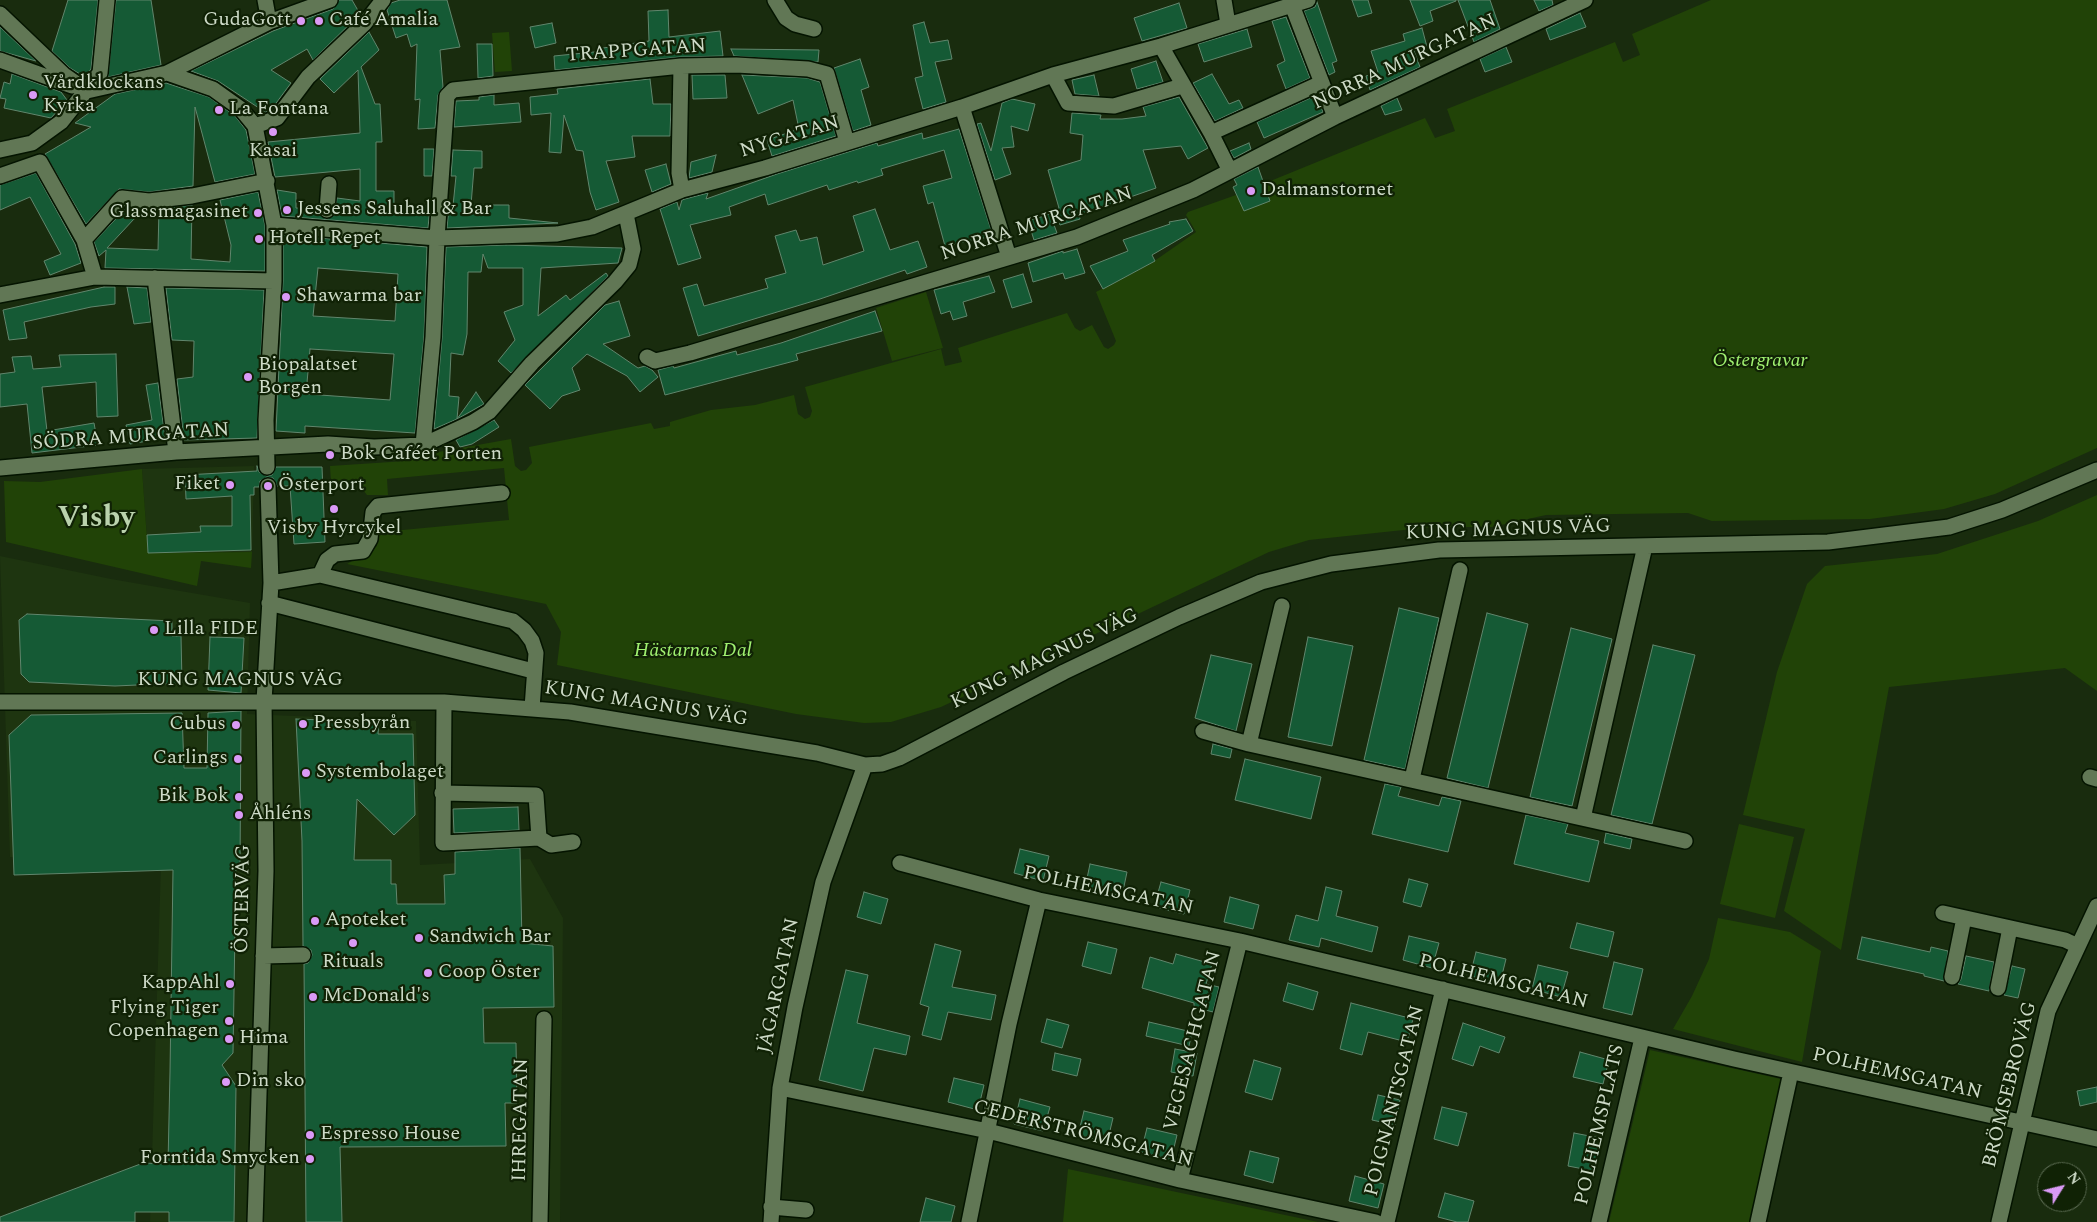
<!DOCTYPE html>
<meta charset="utf-8">
<style>
body{margin:0}
#map{position:relative;width:2097px;height:1222px;overflow:hidden;background:#192c0e;font-family:Spectral,serif}
canvas{display:block}
.north{position:absolute;left:2037px;top:1162px;width:50px;height:50px;box-sizing:border-box;background:#102205;border:1px solid #5c6c53;border-radius:50%;rotate:54deg;font-size:14px;font-weight:700;line-height:20px;text-align:center;color:#cddac7}
.north::after{content:'';display:block;margin:auto;width:18px;height:22px;background:#da9af6;clip-path:polygon(50% 0,100% 100%,50% 72%,0 100%)}
</style>
<div id="map">
<canvas width="2097" height="1222"></canvas>
<div class="north">N</div>
</div>
<script>
const ctx = document.querySelector('canvas').getContext('2d');
ctx.lineJoin = 'round';
function paint(path, color) { ctx.fillStyle = color; ctx.fill(path, 'evenodd'); }
const poly = rows => new Path2D(rows.map(r => 'M' + r).join(''));
function strokePath(path, color, width, dash) { ctx.strokeStyle = color; ctx.lineWidth = width; ctx.lineCap = dash ? 'butt' : 'round'; ctx.setLineDash(dash || []); ctx.stroke(path); }
function drawText(font, color, halo, rows, align = 'center') {
  ctx.font = font + ' Spectral,serif'; ctx.lineWidth = 4.5; ctx.setLineDash([]); ctx.textBaseline = 'middle'; ctx.strokeStyle = halo; ctx.fillStyle = color; for (const [text, x, y, turn = 0] of rows) {
    ctx.save(); ctx.translate(x, y); ctx.rotate((+turn || 0) * Math.PI / 180); ctx.textAlign = isNaN(turn) ? turn : align; if (halo) ctx.strokeText(text, 0, 0); ctx.fillText(text, 0, 0); ctx.restore();
  }
}
paint(poly([
 [254,466,252,552,148,553,142,469],
 [0,556,111,579,250,603,247,714,416,721,420,865,530,859,563,918,560,1222,150,1222,161,864,10,857]
]), '#1e3510');
paint(poly([
 [1711,0,2097,0,2097,448,1995,494,1944,509,1870,519,1712,521,1688,513,1546,515,1492,527,1432,527,1309,540,1269,552,941,707,891,722,864,723,796,714,557,665,561,632,546,604,347,564,377,546,377,535,392,531,509,520,504,468,387,479,388,495,367,495,355,480,331,483,330,466,406,461,416,456,511,439,515,466,521,471,526,470,532,463,529,447,651,423,654,429,670,426,670,422,711,410,755,405,794,395,798,414,805,419,810,417,812,411,805,387,941,349,945,366,962,362,958,348,1067,313,1075,328,1080,331,1092,325,1104,347,1108,349,1114,345,1116,341,1096,292,1150,264,1196,232,1186,215,1188,212,1236,195,1425,118,1435,138,1455,131,1447,109,1615,42,1623,62,1640,55,1632,34],
 [509,32,512,71,495,72,492,33],
 [926,292,943,348,892,361,876,308],
 [142,469,148,553,252,552,251,568,201,561,197,586,6,542,4,481,40,482],
 [2097,495,2097,691,2065,668,1889,687,1841,950,1784,911,1805,829,1743,815,1777,672,1807,584,1825,566,1937,554,2038,521],
 [1739,824,1794,837,1775,918,1720,904],
 [1718,918,1790,932,1821,951,1802,1062,1673,1029,1692,996,1709,959],
 [1650,1050,1781,1079,1751,1222,1609,1222],
 [1068,1169,1318,1222,1063,1222]
]), '#214307');
const building = poly([
 [68,0,98,0,91,69,85,77,70,68,52,51,68,0],
 [116,0,151,0,161,65,108,77,116,0],
 [339,0,352,0,360,14,313,60,307,49,271,70,291,83,271,110,265,112,218,81,191,71,273,31,333,9,339,0],
 [400,0,447,0,460,47,440,50,443,87,438,95,435,128,418,129,420,99,415,100,417,44,411,47,407,34,396,38,387,10,391,3,400,0],
 [1352,0,1368,0,1372,13,1358,17,1352,0],
 [1410,0,1456,0,1456,1,1430,11,1433,21,1420,26,1410,0],
 [1458,0,1490,0,1500,29,1474,42,1458,0],
 [1534,0,1552,0,1553,5,1539,11,1534,0],
 [1317,2,1337,61,1332,63,1335,72,1329,75,1304,11,1315,7,1317,2],
 [1179,3,1187,28,1142,41,1134,18,1179,3],
 [668,10,669,37,720,31,723,56,680,57,555,70,554,56,604,51,603,48,649,41,648,11,668,10],
 [1580,13,1586,27,1550,40,1546,29,1580,13],
 [1286,17,1310,78,1286,89,1277,65,1285,61,1272,21,1286,17],
 [924,22,930,43,948,40,952,59,935,62,946,102,923,109,915,78,923,76,913,25,924,22],
 [552,23,556,43,535,48,530,27,552,23],
 [0,27,36,61,0,51,0,27],
 [1422,28,1427,47,1414,51,1420,67,1370,90,1366,76,1378,72,1371,51,1405,41,1403,34,1422,28],
 [1247,29,1252,47,1204,62,1198,44,1247,29],
 [369,32,379,50,361,67,375,104,380,104,382,142,376,142,376,191,394,191,394,205,430,206,428,228,282,216,277,190,296,193,296,208,318,209,319,214,326,219,335,215,337,198,360,201,360,169,275,177,268,142,360,133,358,70,334,93,320,79,369,32],
 [477,44,492,44,493,76,478,78,477,44],
 [1506,47,1512,62,1485,72,1480,59,1506,47],
 [731,49,819,50,818,62,734,56,731,49],
 [860,59,869,87,861,90,871,125,853,131,834,68,860,59],
 [1156,61,1163,82,1137,89,1131,69,1156,61],
 [12,74,61,92,67,100,51,118,4,108,6,99,0,98,4,82,10,84,12,74],
 [1212,74,1229,104,1239,100,1243,108,1215,121,1193,83,1212,74],
 [692,75,725,75,727,98,693,99,692,75],
 [742,75,807,78,820,82,836,136,772,156,767,140,799,129,793,100,758,114,742,75],
 [1094,75,1099,96,1075,94,1072,80,1094,75],
 [650,79,653,104,671,104,670,136,632,136,635,157,606,161,619,202,596,210,590,192,583,151,576,150,564,115,561,153,549,152,551,113,531,115,530,97,558,94,557,89,650,79],
 [166,83,209,97,235,116,246,130,255,174,215,182,195,107,193,186,149,192,119,189,86,224,45,154,91,127,75,123,115,94,166,83],
 [494,95,494,105,519,103,521,122,454,127,456,101,479,100,479,97,494,95],
 [1317,95,1323,112,1264,138,1257,122,1317,95],
 [1179,97,1208,148,1188,159,1181,146,1143,150,1156,188,1079,215,1080,219,1060,225,1055,210,1059,208,1048,170,1081,160,1083,135,1070,133,1072,113,1101,115,1100,119,1122,119,1146,116,1143,107,1179,97],
 [1397,98,1402,110,1385,115,1381,106,1397,98],
 [1012,99,1035,104,1028,131,1011,126,1014,147,1002,148,1011,174,995,180,977,124,981,123,991,151,1002,103,1012,99],
 [959,129,993,236,945,246,933,202,928,204,923,186,952,178,944,150,881,169,883,175,858,183,857,181,829,190,827,185,768,205,765,194,729,207,731,215,690,225,701,258,678,265,660,209,677,202,679,210,682,200,685,199,708,193,706,199,777,174,877,143,878,146,922,133,923,139,959,129],
 [1249,143,1251,149,1234,158,1230,151,1249,143],
 [424,149,434,149,432,176,424,176,424,149],
 [453,150,482,151,482,168,474,168,471,205,509,205,509,218,558,223,447,228,449,206,453,206,456,176,451,176,453,150],
 [716,155,712,172,689,178,691,162,716,155],
 [666,164,671,184,652,192,645,170,666,164],
 [1258,167,1270,201,1244,211,1233,187,1237,185,1234,179,1258,167],
 [36,173,75,244,81,263,50,275,44,261,61,254,30,197,0,210,0,185,36,173],
 [258,192,265,226,265,271,105,268,106,250,99,256,94,242,126,208,154,210,134,219,107,248,158,250,159,209,192,205,191,259,230,262,231,245,220,200,258,192],
 [875,209,890,250,918,241,927,267,907,274,905,270,820,299,698,336,683,288,697,284,704,306,768,288,765,279,786,273,775,236,796,230,800,241,817,237,823,265,864,251,853,216,875,209],
 [1050,214,1057,233,1034,240,1028,221,1050,214],
 [1186,219,1193,231,1152,255,1155,261,1103,289,1090,266,1128,251,1123,240,1170,224,1169,222,1186,219],
 [283,235,427,247,424,336,415,433,305,426,305,433,276,431,283,281,283,235],
 [318,268,398,274,395,321,313,316,318,268],
 [310,349,394,354,390,400,306,394,310,349],
 [506,245,622,248,618,263,541,268,538,316,566,295,570,300,606,273,608,276,511,373,498,361,515,340,504,312,523,305,523,268,488,268,483,254,481,272,468,272,467,334,463,355,451,353,449,396,459,397,457,419,434,429,442,338,446,247,506,245],
 [1077,249,1085,273,1065,279,1063,273,1033,282,1028,263,1063,251,1063,253,1077,249],
 [1023,274,1032,302,1012,308,1003,280,1023,274],
 [989,276,995,292,963,302,967,316,953,320,950,311,941,314,934,290,989,276],
 [104,287,115,287,115,304,91,307,24,322,27,338,9,340,3,310,104,287],
 [127,287,147,288,151,322,134,324,127,287],
 [166,288,264,290,257,438,184,440,177,379,193,377,194,341,172,340,166,288],
 [619,301,630,336,603,344,638,368,645,366,652,370,658,377,640,392,627,376,587,354,572,368,580,390,562,396,550,409,525,385,605,305,619,301],
 [875,311,882,331,796,354,798,360,665,395,658,370,673,366,674,368,736,351,737,355,781,343,875,311],
 [116,354,118,416,97,417,96,382,42,387,47,431,94,423,98,445,32,453,27,404,0,407,0,374,15,372,12,357,31,356,33,369,61,367,59,355,116,354],
 [158,383,165,438,130,444,126,425,152,420,146,385,158,383],
 [476,392,484,404,457,419,470,401,476,392],
 [494,420,499,427,472,444,460,447,456,440,494,420],
 [257,466,259,472,267,476,272,475,276,467,322,467,325,542,294,544,290,486,277,486,273,478,267,477,260,481,259,487,254,487,254,495,250,495,251,550,148,553,147,535,201,532,200,526,232,526,232,496,186,499,185,475,257,471,257,466],
 [1399,608,1439,618,1405,769,1364,760,1399,608],
 [1487,613,1528,624,1488,788,1447,778,1487,613],
 [27,614,172,621,172,636,181,636,182,683,115,686,29,682,21,674,19,620,27,614],
 [1571,628,1612,639,1572,806,1530,797,1571,628],
 [210,637,244,638,241,693,208,690,210,637],
 [1308,637,1353,646,1332,746,1288,737,1308,637],
 [1653,645,1695,655,1652,824,1611,815,1653,645],
 [1211,655,1252,664,1236,731,1195,718,1211,655],
 [241,711,240,868,236,868,233,1053,222,1065,236,1086,234,1222,169,1222,169,1212,135,1212,135,1222,0,1222,0,1217,143,1163,168,1164,170,1072,173,870,14,875,9,735,31,715,182,713,184,768,207,768,208,713,241,711],
 [296,719,379,722,378,734,413,734,415,815,394,835,357,799,354,860,391,860,391,884,396,884,397,904,445,904,444,875,455,874,455,852,520,848,522,943,553,946,554,1007,483,1008,484,1043,516,1043,517,1103,505,1103,506,1146,340,1147,342,1222,306,1222,304,964,308,963,312,955,311,950,303,946,302,841,296,719],
 [1213,744,1232,749,1230,758,1211,754,1213,744],
 [1245,759,1321,777,1311,819,1235,800,1245,759],
 [1385,784,1401,787,1398,796,1439,806,1442,797,1461,801,1448,852,1372,834,1385,784],
 [518,807,519,830,454,833,453,809,518,807],
 [1526,815,1568,824,1565,833,1599,841,1589,882,1514,864,1526,815],
 [1606,833,1632,839,1630,849,1604,843,1606,833],
 [1020,849,1049,856,1043,881,1014,873,1020,849],
 [1090,864,1127,872,1122,896,1085,888,1090,864],
 [1409,879,1428,884,1421,907,1403,902,1409,879],
 [1161,882,1190,890,1184,914,1154,907,1161,882],
 [1326,887,1342,891,1336,916,1378,927,1372,952,1321,938,1319,947,1289,940,1296,915,1318,921,1326,887],
 [864,892,888,899,881,924,857,917,864,892],
 [1230,897,1259,905,1253,929,1224,922,1230,897],
 [1577,923,1614,932,1608,957,1570,948,1577,923],
 [1409,936,1439,943,1432,968,1403,960,1409,936],
 [1862,937,1930,952,1931,947,1948,951,1944,981,1924,976,1924,974,1857,959,1862,937],
 [1088,942,1117,949,1111,974,1082,966,1088,942],
 [935,944,961,951,952,987,996,995,991,1020,948,1012,941,1040,922,1035,929,1007,920,1004,935,944],
 [1476,952,1506,959,1500,983,1470,976,1476,952],
 [1176,954,1212,964,1206,984,1219,987,1213,1012,1194,1007,1194,1003,1142,988,1150,957,1173,964,1176,954],
 [1966,956,1994,962,1989,991,1958,984,1961,979,1966,956],
 [1614,962,1643,969,1632,1015,1603,1008,1614,962],
 [1538,965,1568,972,1561,997,1532,989,1538,965],
 [2012,966,2025,969,2018,998,2004,995,2012,966],
 [846,970,868,975,857,1023,910,1036,906,1055,874,1048,863,1091,819,1080,846,970],
 [1288,983,1318,992,1313,1010,1283,1001,1288,983],
 [1351,1003,1413,1019,1407,1042,1368,1032,1362,1055,1340,1049,1351,1003],
 [1047,1019,1069,1025,1062,1048,1041,1042,1047,1019],
 [1149,1022,1192,1032,1189,1046,1146,1036,1149,1022],
 [1463,1023,1505,1037,1499,1053,1480,1046,1473,1066,1452,1059,1463,1023],
 [1175,1049,1197,1053,1193,1076,1171,1072,1175,1049],
 [1580,1052,1609,1060,1603,1084,1573,1077,1580,1052],
 [1055,1053,1081,1059,1077,1076,1052,1070,1055,1053],
 [1254,1060,1281,1068,1272,1100,1245,1092,1254,1060],
 [954,1078,984,1085,978,1110,948,1102,954,1078],
 [2097,1087,2097,1102,2080,1106,2077,1091,2097,1087],
 [1378,1095,1400,1100,1395,1125,1372,1120,1378,1095],
 [1020,1099,1050,1107,1043,1131,1014,1124,1020,1099],
 [1442,1107,1467,1113,1458,1146,1434,1139,1442,1107],
 [1084,1111,1113,1118,1107,1143,1078,1135,1084,1111],
 [1147,1128,1177,1135,1171,1160,1141,1152,1147,1128],
 [1574,1133,1600,1138,1594,1171,1568,1166,1574,1133],
 [1250,1151,1279,1158,1273,1183,1244,1175,1250,1151],
 [1355,1176,1384,1184,1378,1208,1349,1201,1355,1176],
 [1445,1193,1474,1201,1468,1222,1457,1222,1438,1217,1445,1193],
 [926,1198,955,1206,951,1222,920,1222,926,1198]
]);
paint(building, '#155a35');
strokePath(building, '#61866d', 1);
const minor = poly([
 [265,0,269,22],
 [775,0,786,18,795,24,814,29],
 [1224,0,1228,24],
 [1292,5,1335,117],
 [0,14,64,75,87,91],
 [1161,46,1211,133,1230,171],
 [0,60,72,86],
 [681,66,679,173,682,190],
 [167,73,213,89,241,109,255,126,274,225,274,281,266,420,267,467],
 [1053,75,1068,103,1114,106,1182,86],
 [87,91,167,73,269,22,330,0],
 [962,107,1009,257],
 [255,126,277,118,308,77,365,23,383,0],
 [1211,133,1321,83],
 [0,150,32,143,61,122,100,73,107,0],
 [0,176,40,162,84,240,95,277],
 [327,210,329,184],
 [274,225,437,238,557,234,592,227,682,190,765,168,962,107,1053,75,1161,46,1308,0],
 [84,240,122,198,149,201,192,196,267,181],
 [155,278,176,452],
 [0,295,95,277,274,281],
 [647,357,655,361,690,353,1077,237,1193,190,1335,117,1585,0],
 [423,445,433,337,437,238,447,96,453,90,681,66,736,65,808,69,827,74,847,142],
 [0,468,176,452,328,444,374,447,423,445,473,422,489,412,532,363,615,282,629,265,633,249,626,214],
 [320,575,327,560,335,554,363,551,370,539,373,512,378,506,502,493],
 [271,583,320,575,513,621,524,630,532,641,536,653,532,708],
 [269,603,533,671],
 [0,702,444,702,570,712,817,753,865,765,882,764,899,758,1064,672,1179,617,1261,582,1331,564,1439,550,1828,542,1949,527,2002,510,2097,470],
 [444,702,443,843,539,838,551,845,573,842],
 [1203,731,1249,744,1685,841],
 [1249,744,1282,606],
 [2090,777,2097,779],
 [1412,779,1460,570],
 [442,793,536,795,539,838],
 [1583,818,1645,546],
 [900,863,1039,900,1240,941,1734,1059,2097,1139],
 [1943,913,2065,940,2078,946],
 [263,956,303,955],
 [1952,977,1964,918],
 [1998,988,2010,928],
 [780,1088,988,1131,1180,1180,1376,1222],
 [1180,1180,1240,941],
 [771,1207,806,1210],
 [255,1222,266,871,264,701,271,583,268,486],
 [540,1222,544,1019],
 [771,1222,780,1088,795,1007,823,882,865,765],
 [969,1222,1009,1024,1039,900],
 [1387,1222,1443,989],
 [1599,1222,1642,1038],
 [1758,1222,1791,1072],
 [1999,1222,2048,1011,2097,906]
]);
strokePath(minor, '#041400', 18);
strokePath(minor, '#617755', 15);
for (const [x, y, r, color] of [
 [301,21,5,"#da9af6"],
 [319,21,5,"#da9af6"],
 [33,95,5,"#da9af6"],
 [219,110,5,"#da9af6"],
 [273,132,5,"#da9af6"],
 [1251,191,5,"#da9af6"],
 [287,210,5,"#da9af6"],
 [258,213,5,"#da9af6"],
 [259,239,5,"#da9af6"],
 [286,297,5,"#da9af6"],
 [248,377,5,"#da9af6"],
 [330,455,5,"#da9af6"],
 [230,485,5,"#da9af6"],
 [268,486,5,"#da9af6"],
 [334,509,5,"#da9af6"],
 [154,630,5,"#da9af6"],
 [303,724,5,"#da9af6"],
 [236,725,5,"#da9af6"],
 [238,759,5,"#da9af6"],
 [306,773,5,"#da9af6"],
 [239,797,5,"#da9af6"],
 [239,815,5,"#da9af6"],
 [315,921,5,"#da9af6"],
 [419,938,5,"#da9af6"],
 [353,943,5,"#da9af6"],
 [428,973,5,"#da9af6"],
 [230,984,5,"#da9af6"],
 [313,997,5,"#da9af6"],
 [229,1021,5,"#da9af6"],
 [229,1039,5,"#da9af6"],
 [226,1082,5,"#da9af6"],
 [310,1135,5,"#da9af6"],
 [310,1159,5,"#da9af6"]
]) { const dot = new Path2D(); dot.arc(x, y, r, 0, 2 * Math.PI); ctx.fillStyle = color; ctx.fill(dot); strokePath(dot, '#102205', 2); }
drawText('20px', '#cddac7', '#102205', [
 ["GudaGott",291,21,"right"],
 ["Café Amalia",329,21],
 ["Vårdklockans",43,84],
 ["Kyrka",43,107],
 ["La Fontana",229,110],
 ["Kasai",273,152,"center"],
 ["Dalmanstornet",1261,191],
 ["Jessens Saluhall & Bar",297,210],
 ["Glassmagasinet",248,213,"right"],
 ["Hotell Repet",269,239],
 ["Shawarma bar",296,297],
 ["Biopalatset",258,366],
 ["Borgen",258,389],
 ["Bok Caféet Porten",340,455],
 ["Fiket",220,485,"right"],
 ["Österport",278,486],
 ["Visby Hyrcykel",334,529,"center"],
 ["Lilla FIDE",164,630],
 ["Pressbyrån",313,724],
 ["Cubus",226,725,"right"],
 ["Carlings",228,759,"right"],
 ["Systembolaget",316,773],
 ["Bik Bok",229,797,"right"],
 ["Åhléns",249,815],
 ["Apoteket",325,921],
 ["Sandwich Bar",429,938],
 ["Rituals",353,963,"center"],
 ["Coop Öster",438,973],
 ["KappAhl",220,984,"right"],
 ["McDonald's",323,997],
 ["Flying Tiger",219,1009,"right"],
 ["Copenhagen",219,1032,"right"],
 ["Hima",239,1039],
 ["Din sko",236,1082],
 ["Espresso House",320,1135],
 ["Forntida Smycken",300,1159,"right"]
], 'left');
drawText('20px', '#cddac7', '#102205', [
 ["TRAPPGATAN",636,52,-4],
 ["NORRA MURGATAN",1405,63,-25],
 ["NYGATAN",790,138,-17],
 ["NORRA MURGATAN",1037,225,-18],
 ["SÖDRA MURGATAN",131,438,-4],
 ["KUNG MAGNUS VÄG",1508,531,-2],
 ["KUNG MAGNUS VÄG",1045,660,-26],
 ["KUNG MAGNUS VÄG",240,681],
 ["KUNG MAGNUS VÄG",646,705,9],
 ["POLHEMSGATAN",1108,892,12],
 ["ÖSTERVÄG",244,899,-89],
 ["POLHEMSGATAN",1503,983,14],
 ["JÄGARGATAN",780,986,-78],
 ["VEGESACHGATAN",1194,1041,-76],
 ["POLHEMSGATAN",1897,1075,13],
 ["BRÖMSEBROVÄG",2011,1085,-76],
 ["POIGNANTSGATAN",1396,1101,-76],
 ["IHREGATAN",522,1120,-89],
 ["POLHEMSPLATS",1601,1125,-77],
 ["CEDERSTRÖMSGATAN",1083,1135,14]
]);
drawText('italic 20px', '#a1f271', '#102205', [
 ["Östergravar",1760,362],
 ["Hästarnas Dal",693,652]
]);
drawText('bold 30px', '#bad2ad', '#102205', [
 ["Visby",96,520]
]);
</script>
